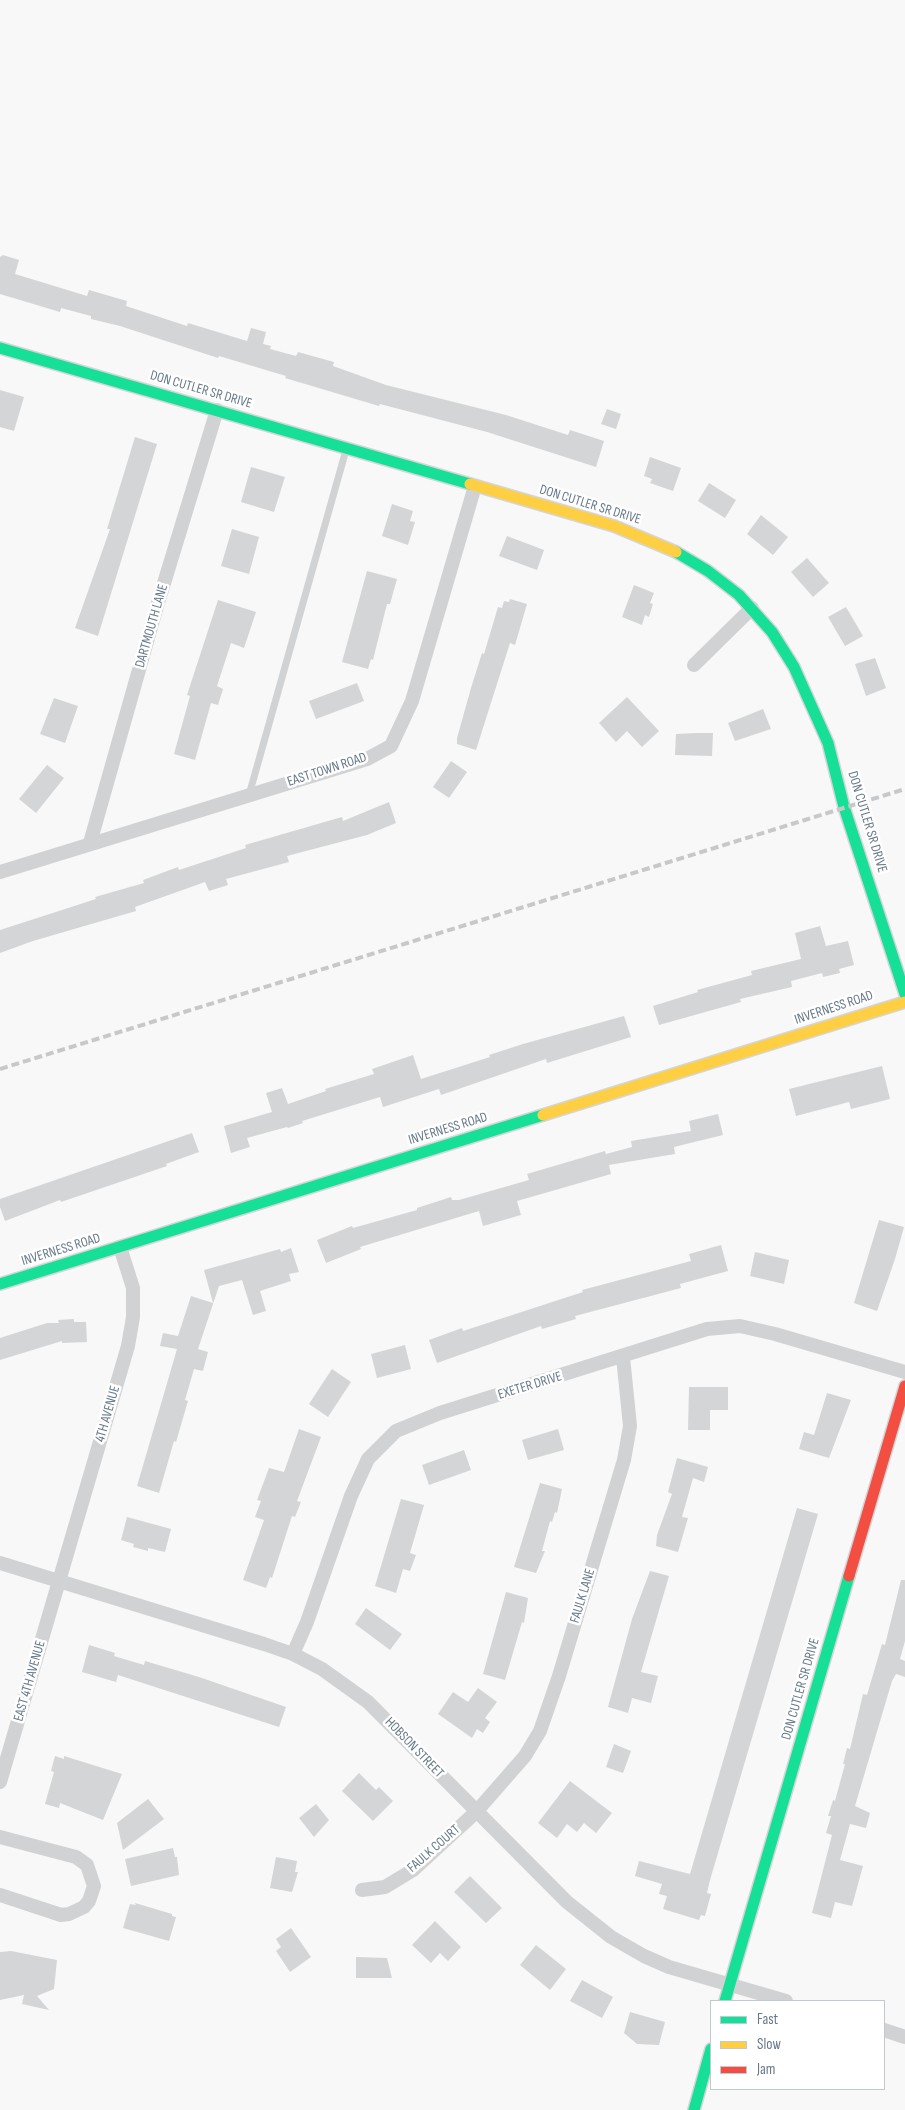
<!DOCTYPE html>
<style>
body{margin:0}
#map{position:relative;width:905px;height:2110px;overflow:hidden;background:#f8f8f8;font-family:"Sofia Sans Condensed",sans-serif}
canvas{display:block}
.legend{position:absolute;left:710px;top:2000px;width:175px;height:90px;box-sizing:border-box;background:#fff;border:1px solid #c2c9d0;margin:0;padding:6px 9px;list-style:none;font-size:15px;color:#66788a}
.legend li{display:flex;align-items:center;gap:10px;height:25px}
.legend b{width:25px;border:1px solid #c2c9d0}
</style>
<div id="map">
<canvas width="905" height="2110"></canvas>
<ul class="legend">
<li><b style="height:6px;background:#16e098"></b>Fast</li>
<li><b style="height:6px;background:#ffcf43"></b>Slow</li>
<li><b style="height:6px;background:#f24e42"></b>Jam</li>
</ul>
</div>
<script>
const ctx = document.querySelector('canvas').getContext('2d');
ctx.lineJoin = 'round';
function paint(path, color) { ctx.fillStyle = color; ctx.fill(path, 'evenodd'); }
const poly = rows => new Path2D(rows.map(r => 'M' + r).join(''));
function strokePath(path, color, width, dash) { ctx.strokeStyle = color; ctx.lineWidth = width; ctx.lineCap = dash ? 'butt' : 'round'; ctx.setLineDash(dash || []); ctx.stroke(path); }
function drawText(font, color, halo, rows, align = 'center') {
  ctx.font = font + ' "Sofia Sans Condensed",sans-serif'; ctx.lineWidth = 5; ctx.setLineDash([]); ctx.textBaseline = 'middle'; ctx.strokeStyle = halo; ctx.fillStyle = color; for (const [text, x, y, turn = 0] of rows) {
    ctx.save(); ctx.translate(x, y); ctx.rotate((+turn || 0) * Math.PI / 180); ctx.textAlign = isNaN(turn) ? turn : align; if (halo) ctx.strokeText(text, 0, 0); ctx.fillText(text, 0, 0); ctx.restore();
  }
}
paint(poly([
 [3,255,19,260,15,274,87,296,89,290,127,301,126,306,187,326,188,323,247,341,251,328,266,332,263,344,271,346,270,349,296,356,298,352,334,362,333,366,386,385,506,415,568,435,570,430,604,441,596,467,487,432,380,404,379,406,285,378,286,376,219,356,218,358,120,326,91,319,91,316,61,308,60,312,0,294,0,257],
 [0,390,24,397,14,431,0,427],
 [607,409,621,414,616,429,601,424],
 [135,437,157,444,98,636,75,628,110,529,107,529],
 [650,457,681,468,673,491,650,483,652,479,644,476],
 [251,467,285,477,274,512,241,502],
 [709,483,736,500,725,518,698,501],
 [392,504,413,511,410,521,415,522,408,545,382,536],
 [761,515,788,537,773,555,747,534],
 [232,529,259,537,249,574,221,566],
 [507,536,544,550,537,570,499,556],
 [807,558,829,583,813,597,791,572],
 [367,571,397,579,390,604,387,604,373,660,371,659,368,669,342,662],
 [634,585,654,593,650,603,653,604,649,617,645,615,642,625,622,617],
 [510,599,527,604,515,645,510,643,476,750,457,744,457,738,471,688,482,653,484,654,498,607,502,608,504,601,509,602],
 [218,600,256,612,244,648,231,643,217,686,223,689,218,705,211,703,195,760,174,754,190,696,187,695],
 [846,607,863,636,845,646,828,617],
 [875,658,886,688,866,696,855,664],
 [357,683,364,701,316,719,309,701],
 [627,697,659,731,642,747,627,731,616,742,599,723],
 [54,698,78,706,65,743,40,734],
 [763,709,771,729,735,741,728,723],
 [696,733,713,733,712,756,675,755,676,734],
 [451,761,467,772,449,798,433,787],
 [47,765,64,778,36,813,19,799],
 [389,802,396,823,367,835,287,856,289,862,226,879,228,885,209,891,205,882,135,907,136,911,33,941,0,953,0,930,96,899,95,897,144,883,143,880,178,867,179,870,246,848,245,845,342,817,343,821],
 [820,926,826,946,848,941,854,965,839,969,840,973,823,977,822,973,791,981,792,987,740,999,741,1002,659,1025,653,1006,698,992,697,990,752,975,751,971,801,959,795,933],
 [624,1016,631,1037,547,1063,546,1059,441,1095,439,1089,383,1107,380,1097,302,1121,303,1123,288,1128,287,1127,247,1138,250,1147,231,1153,224,1126,272,1112,266,1093,282,1088,288,1104,326,1091,325,1089,374,1074,372,1069,413,1055,421,1079,490,1057,489,1055,523,1044],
 [882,1066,890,1099,851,1109,849,1102,796,1116,789,1089],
 [718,1114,723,1135,674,1147,675,1154,609,1165,611,1174,517,1201,521,1215,483,1226,479,1211,360,1247,361,1249,326,1263,317,1240,352,1226,353,1228,417,1210,417,1208,451,1197,452,1200,459,1200,529,1180,527,1174,605,1151,606,1154,632,1147,631,1141,691,1131,689,1121],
 [192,1133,199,1152,166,1164,167,1166,61,1202,60,1200,5,1221,0,1207,0,1199],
 [879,1220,904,1227,895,1259,877,1311,854,1303],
 [721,1245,728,1271,680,1284,681,1288,575,1316,576,1319,542,1329,541,1326,437,1363,429,1340,462,1328,463,1331,583,1292,582,1290,691,1261,689,1254],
 [291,1248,299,1272,289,1274,291,1281,260,1291,266,1311,253,1315,242,1280,219,1286,198,1349,208,1352,203,1371,194,1369,185,1400,188,1401,176,1442,174,1441,159,1493,137,1486,177,1349,160,1346,163,1333,178,1336,191,1296,213,1303,204,1270,280,1249,281,1252],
 [755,1252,789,1260,784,1284,750,1276],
 [74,1319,74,1322,86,1322,87,1342,62,1343,62,1341,0,1360,0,1338,47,1323,59,1323,58,1320],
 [405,1345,411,1369,377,1378,371,1354],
 [332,1369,351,1382,328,1417,309,1404],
 [689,1387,728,1387,728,1410,710,1410,710,1430,688,1430],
 [827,1393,851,1400,829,1458,799,1449,804,1432,814,1435],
 [299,1429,321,1437,297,1501,301,1502,295,1517,292,1516,272,1578,270,1577,266,1588,243,1580,264,1520,255,1517,261,1501,257,1500,269,1468,284,1472],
 [558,1429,564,1450,528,1460,522,1440],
 [464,1450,471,1470,429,1485,422,1465],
 [677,1458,708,1467,704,1482,693,1478,682,1517,688,1518,678,1552,656,1546,657,1535,672,1494,668,1492],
 [540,1483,562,1489,557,1513,555,1512,552,1522,550,1521,542,1551,545,1551,536,1573,514,1567],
 [401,1499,424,1505,410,1553,416,1555,410,1571,403,1569,396,1593,375,1586],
 [797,1508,818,1514,710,1880,707,1893,711,1894,705,1916,701,1915,699,1920,663,1909,667,1896,659,1894,662,1884,635,1876,639,1861,690,1874],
 [127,1517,171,1529,165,1552,148,1548,148,1551,133,1547,134,1544,121,1540],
 [650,1571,669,1576,641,1672,658,1676,651,1703,632,1698,628,1713,608,1707,632,1619],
 [901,1580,905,1580,905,1641,900,1659,905,1661,905,1677,896,1674,892,1681,855,1806,870,1813,866,1828,850,1824,840,1860,863,1866,852,1906,835,1902,831,1918,812,1913,832,1835,826,1833,831,1816,828,1816,833,1800,835,1801,845,1764,843,1764,847,1748,850,1749,863,1694,867,1695,882,1644,885,1645],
 [506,1592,528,1598,524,1623,522,1622,505,1680,483,1674],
 [366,1608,402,1634,390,1650,355,1624],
 [89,1645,115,1653,114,1656,144,1665,145,1661,199,1677,286,1707,279,1727,118,1675,116,1682,82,1672],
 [478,1688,497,1702,485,1718,490,1722,483,1733,477,1729,472,1738,438,1714,453,1692,468,1702],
 [614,1744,631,1751,623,1773,606,1767],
 [55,1756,64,1759,64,1756,122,1774,103,1820,60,1803,59,1808,45,1804,54,1772,51,1771],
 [359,1773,376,1790,379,1787,393,1801,373,1821,342,1791],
 [570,1781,612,1813,596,1833,584,1823,577,1832,567,1824,557,1838,538,1823],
 [148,1799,164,1819,123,1850,117,1823],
 [316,1804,329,1820,314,1837,299,1818],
 [173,1848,175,1857,177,1857,179,1875,131,1886,125,1859],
 [276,1857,297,1861,295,1872,298,1872,292,1892,270,1888],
 [470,1876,502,1908,486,1923,454,1892],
 [135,1903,172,1914,172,1916,176,1917,169,1941,123,1928,130,1904,136,1905],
 [435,1921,461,1947,448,1961,440,1953,431,1963,412,1945],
 [291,1928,311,1957,290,1972,276,1951,281,1947,276,1939],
 [536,1945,566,1969,550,1990,520,1965],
 [11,1951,57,1960,54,1989,37,1996,49,2010,22,2004,24,1995,0,2000,0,1952],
 [356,1957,387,1958,392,1978,356,1978],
 [582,1980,613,1997,602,2018,570,2001],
 [630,2012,665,2022,659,2045,637,2044,624,2033]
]), '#d4d5d6');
const fast = poly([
 [0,348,470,484],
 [676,552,708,571,739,595,772,632,794,667,828,743,844,807,905,994],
 [0,1284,543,1115],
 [725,2001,849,1576],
 [694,2110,711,2049]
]);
const slow = poly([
 [470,484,614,526,676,552],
 [543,1115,905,1002]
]);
const jam = poly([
 [849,1576,905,1386]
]);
strokePath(fast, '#d3d5d7', 14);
strokePath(slow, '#d3d5d7', 14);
strokePath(jam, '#d3d5d7', 14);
strokePath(poly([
 [249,795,346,450]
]), '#d1d2d3', 7);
strokePath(poly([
 [694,665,752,608],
 [90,843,157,606,217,410],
 [0,872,367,759,391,746,412,701,475,486],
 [0,1563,264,1644,293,1654,322,1669,368,1702,567,1902,611,1937,644,1956,669,1967,786,2001],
 [293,1654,307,1622,351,1496,368,1459,396,1431,440,1413,707,1329,740,1326,775,1334,905,1372],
 [0,1782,128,1346,133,1317,133,1288,120,1247],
 [0,1837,76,1857,87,1865,94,1886,89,1901,84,1907,69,1914,61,1915,0,1895],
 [362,1890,385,1887,413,1870,476,1812,525,1756,540,1731,559,1676,624,1460,630,1426,623,1357],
 [884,2030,905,2037]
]), '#d1d2d3', 14);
strokePath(fast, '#16e098', 11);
strokePath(slow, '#ffcf43', 11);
strokePath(jam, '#f24e42', 11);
strokePath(poly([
 [0,1069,905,789]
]), '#c7c8ca', 4, [8, 4]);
drawText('14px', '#66788a', '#fff', [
 ["DON CUTLER SR DRIVE",201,390,16],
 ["DON CUTLER SR DRIVE",590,505,17],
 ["DARTMOUTH LANE",152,626,-74],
 ["EAST TOWN ROAD",327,770,-18],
 ["DON CUTLER SR DRIVE",867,822,73],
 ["INVERNESS ROAD",834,1008,-18],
 ["INVERNESS ROAD",448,1129,-17],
 ["INVERNESS ROAD",61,1250,-17],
 ["EXETER DRIVE",530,1386,-17],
 ["4TH AVENUE",108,1414,-74],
 ["FAULK LANE",583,1596,-73],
 ["EAST 4TH AVENUE",30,1681,-74],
 ["DON CUTLER SR DRIVE",801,1689,-74],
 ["HOBSON STREET",414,1748,46],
 ["FAULK COURT",434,1849,-41]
]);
</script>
